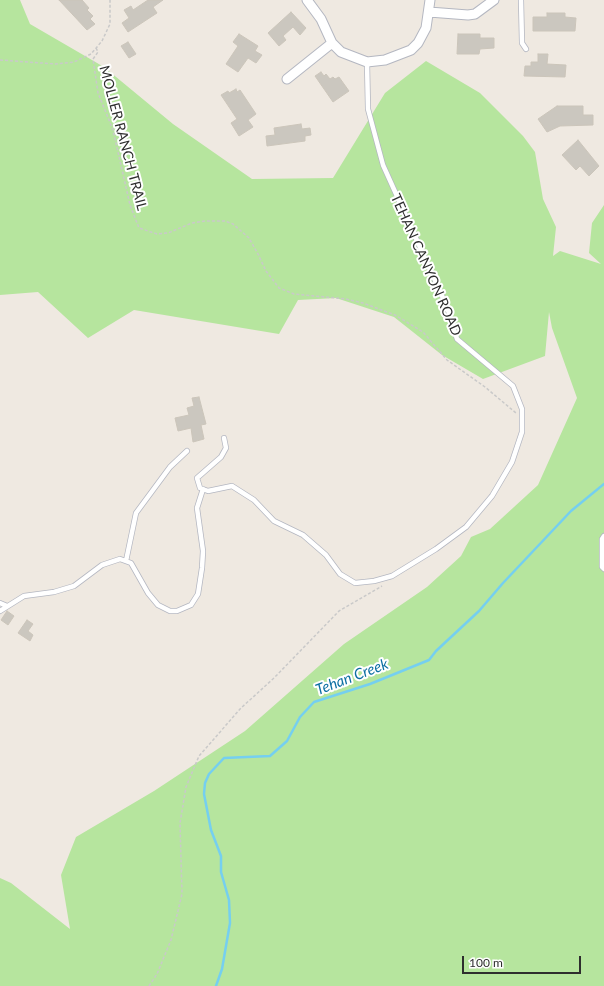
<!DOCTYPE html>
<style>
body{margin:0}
#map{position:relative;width:604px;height:986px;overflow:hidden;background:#efe9e1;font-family:Lato,sans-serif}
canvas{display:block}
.scale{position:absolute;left:462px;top:956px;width:119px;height:18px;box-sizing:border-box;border:2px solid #2e2e2e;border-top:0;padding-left:5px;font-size:12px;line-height:14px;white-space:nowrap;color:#2e2e2e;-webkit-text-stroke:3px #fff;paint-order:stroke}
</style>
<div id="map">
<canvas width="604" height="986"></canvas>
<div class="scale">100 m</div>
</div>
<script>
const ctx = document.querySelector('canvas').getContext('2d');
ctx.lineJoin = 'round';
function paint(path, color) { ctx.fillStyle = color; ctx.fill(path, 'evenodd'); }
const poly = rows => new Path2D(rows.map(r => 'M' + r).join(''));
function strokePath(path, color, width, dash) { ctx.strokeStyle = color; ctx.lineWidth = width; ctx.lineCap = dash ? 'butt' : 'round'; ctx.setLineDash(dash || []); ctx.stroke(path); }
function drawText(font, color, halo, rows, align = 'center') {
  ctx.font = font + ' Lato,sans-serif'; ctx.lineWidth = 4; ctx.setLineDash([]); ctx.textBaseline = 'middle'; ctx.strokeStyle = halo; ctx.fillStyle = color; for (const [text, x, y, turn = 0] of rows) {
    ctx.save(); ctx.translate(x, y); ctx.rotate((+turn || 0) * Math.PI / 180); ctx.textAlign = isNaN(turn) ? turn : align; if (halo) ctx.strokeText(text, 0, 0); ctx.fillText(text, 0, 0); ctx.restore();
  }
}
paint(poly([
 [0,0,20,0,30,24,104,67,173,124,252,179,333,178,385,93,426,61,480,93,523,136,535,152,543,199,556,227,553,256,560,251,601,264,589,253,592,223,604,205,604,986,0,986,0,878,11,883,70,929,61,875,76,837,154,791,245,731,344,644,427,587,461,556,471,537,490,529,538,485,577,398,552,328,549,312,545,356,483,379,442,355,394,317,336,298,298,300,279,334,134,310,88,338,38,292,0,295]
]), '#b6e59e');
strokePath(poly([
 [216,986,222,969,230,923,229,900,221,872,221,856,211,830,204,794,205,783,209,774,224,758,270,756,287,741,300,717,314,702,370,684,429,660,436,651,479,611,503,583,571,511,604,484]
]), '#75cff0', 2.5);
const building = poly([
 [59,0,82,0,89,8,87,10,93,16,90,19,95,24,87,30,59,0],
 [148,0,163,0,153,7,157,13,128,32,122,23,129,18,124,10,131,6,133,10,148,0],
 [291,12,306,28,300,35,293,27,283,36,286,40,279,46,268,33,291,12],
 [547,13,565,13,565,17,576,18,575,31,533,31,533,17,547,17,547,13],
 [239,34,258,46,255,51,262,55,256,63,248,58,238,72,226,64,238,46,233,42,239,34],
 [458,34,480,34,480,38,494,38,494,48,480,49,479,54,457,54,458,34],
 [128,42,136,54,129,58,121,46,128,42],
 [538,54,548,54,547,64,566,65,565,77,524,76,525,66,531,66,531,62,538,62,538,54],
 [321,72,324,76,326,74,330,79,333,77,335,79,339,77,349,91,333,102,315,76,321,72],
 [236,89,237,92,240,90,256,114,248,120,253,127,239,136,231,123,237,119,221,95,228,91,229,93,236,89],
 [557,106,583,106,583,115,593,115,593,125,560,126,547,132,538,119,557,106],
 [301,124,302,129,310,128,311,135,305,136,305,141,267,146,266,136,275,135,274,128,301,124],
 [578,140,599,166,589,176,580,166,576,170,562,155,578,140],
 [199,397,206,424,201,425,204,439,193,442,191,428,178,431,175,418,189,415,187,408,194,406,192,398,199,397],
 [7,611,14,616,8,625,1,620,7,611],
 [27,620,33,624,28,631,33,635,30,641,18,633,27,620]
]);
paint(building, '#cbc7bf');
strokePath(building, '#cbc5ba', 1);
const service = poly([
 [521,0,522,43,526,49],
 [224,438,226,448,221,457,197,478,200,488,208,491,232,486,254,500,274,521,303,535,326,555,340,574,355,583,374,581,392,576,436,549,466,527,492,496,512,462,522,432,522,409,513,386,457,339,447,307,383,165,368,109,367,62],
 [604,536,602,539,602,567,604,569],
 [126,561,136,513,170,467,187,451],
 [0,603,7,606],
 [0,611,24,596,54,592,74,586,102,565,120,559,131,563,148,593,158,605,170,611,177,611,191,605,198,594,202,568,203,551,197,508,203,489]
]);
const minor = poly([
 [307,0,321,19,332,43,341,52,367,62,385,60,411,50,418,43,426,28,430,0],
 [429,12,468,15,475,14,494,0],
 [287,79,332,43]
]);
strokePath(service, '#b4b7c1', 6);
strokePath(minor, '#b4b7c1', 11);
strokePath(poly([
 [96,48,98,52,93,59,98,93,113,130,130,205,139,228,157,234,168,233,192,223,205,221,225,221,233,224,249,238,258,254,266,271,279,288,294,294,346,299,363,303,395,315,423,332,447,360,485,387,516,413],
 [0,60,55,64,74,62,91,54,102,41,110,24,110,0],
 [149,986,157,974,171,940,182,894,180,823,186,787,199,756,241,708,274,678,339,611,382,586]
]), '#c9c9c9', 1.5, [3, 2]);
strokePath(service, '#fff', 4.5);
strokePath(minor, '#fff', 9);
drawText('14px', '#2e2e2e', '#fff', [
 ["MOLLER RANCH TRAIL",123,138,75],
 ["TEHAN CANYON ROAD",426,265,66]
]);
drawText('italic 15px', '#0d6fa3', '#fff', [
 ["Tehan Creek",352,677,-21]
]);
</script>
